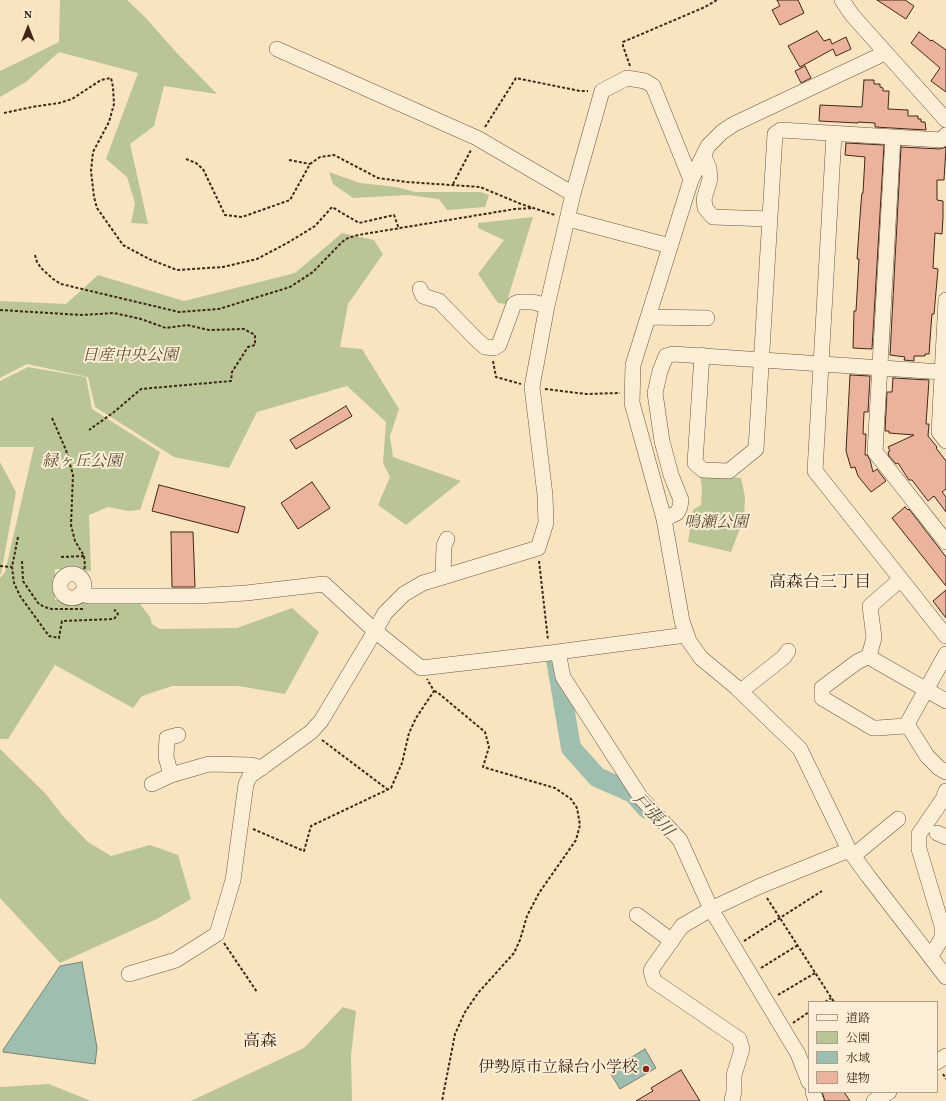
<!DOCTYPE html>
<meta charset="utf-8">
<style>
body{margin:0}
#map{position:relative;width:946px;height:1101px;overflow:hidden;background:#f8e5c0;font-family:Vollkorn,"Noto Serif JP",serif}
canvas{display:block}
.legend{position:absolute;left:808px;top:1001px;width:130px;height:92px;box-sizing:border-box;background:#faeed6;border:1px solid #b09e8a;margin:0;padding:5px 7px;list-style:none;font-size:12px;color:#402717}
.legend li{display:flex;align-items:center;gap:8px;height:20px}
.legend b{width:20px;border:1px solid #b09e8a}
.north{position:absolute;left:8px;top:8px;width:40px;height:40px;-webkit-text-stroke:3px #faeed6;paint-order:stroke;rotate:0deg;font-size:11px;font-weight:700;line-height:16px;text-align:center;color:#402717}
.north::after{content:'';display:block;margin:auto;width:14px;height:18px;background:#402717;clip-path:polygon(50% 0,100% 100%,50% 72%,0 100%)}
</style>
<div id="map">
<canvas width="946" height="1101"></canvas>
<ul class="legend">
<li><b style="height:5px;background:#faeed6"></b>道路</li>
<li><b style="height:11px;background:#bac595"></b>公園</li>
<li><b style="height:11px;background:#9ebfaf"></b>水域</li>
<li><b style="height:11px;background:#ebb39c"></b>建物</li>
</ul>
<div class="north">N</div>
</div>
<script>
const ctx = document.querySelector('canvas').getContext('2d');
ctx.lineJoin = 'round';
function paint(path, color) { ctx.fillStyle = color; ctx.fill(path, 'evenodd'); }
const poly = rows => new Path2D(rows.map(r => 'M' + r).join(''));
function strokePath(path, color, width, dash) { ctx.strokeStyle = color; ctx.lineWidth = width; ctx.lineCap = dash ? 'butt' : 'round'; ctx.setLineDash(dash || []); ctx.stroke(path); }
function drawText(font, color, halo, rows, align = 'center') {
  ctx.font = font + ' Vollkorn,"Noto Serif JP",serif'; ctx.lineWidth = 4; ctx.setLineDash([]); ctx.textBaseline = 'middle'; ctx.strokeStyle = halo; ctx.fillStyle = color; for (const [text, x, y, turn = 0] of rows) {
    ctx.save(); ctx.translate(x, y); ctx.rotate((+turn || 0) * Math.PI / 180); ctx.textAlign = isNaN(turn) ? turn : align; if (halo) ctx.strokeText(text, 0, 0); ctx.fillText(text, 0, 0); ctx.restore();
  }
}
paint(poly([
 [60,0,127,0,145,17,176,52,217,94,164,86,154,126,130,144,148,224,131,223,135,203,127,177,106,159,138,73,59,52,26,82,0,97,0,71,59,42],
 [329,172,360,183,396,187,415,192,481,192,489,195,485,207,447,210,439,199,408,195,353,198,333,184],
 [533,217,506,304,498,303,478,274,504,240,478,228,478,223],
 [342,233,374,240,383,254,348,304,340,347,362,349,399,409,390,436,393,457,461,481,406,525,378,505,390,477,383,463,386,422,347,386,257,412,229,468,174,457,95,407,88,377,27,364,0,378,0,301,66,304,98,275,184,301,295,273],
 [28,367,86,377,92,409,160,452,140,510,128,511,108,507,89,515,91,571,55,569,55,600,137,600,150,617,152,624,160,629,237,628,292,608,319,632,285,694,238,686,172,686,142,696,133,708,55,665,8,739,0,739,0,578,5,572,34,447,0,447,0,381],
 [0,462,16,492,1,574,0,574],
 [700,475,741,478,745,497,744,518,731,552,688,542,693,510,701,505,702,488],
 [0,749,45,793,63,816,88,842,111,856,150,845,178,855,191,899,157,919,60,963,0,898],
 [343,1007,356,1011,351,1056,352,1101,191,1101,304,1048],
 [49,1084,91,1101,0,1101,0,1087]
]), '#bac595');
const water = poly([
 [82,962,97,1048,95,1064,3,1052,3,1050,60,966,82,962],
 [645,1049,656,1068,620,1089,609,1071,645,1049]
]);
paint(water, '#9ebfaf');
strokePath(water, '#788272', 1);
strokePath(poly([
 [556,659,571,748,597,777,633,793,647,809]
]), '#9ebfaf', 20);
const building = poly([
 [777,0,798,0,804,13,780,25,772,10,780,6,777,0],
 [877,0,905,0,914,6,906,19,877,0],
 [817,31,824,41,830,39,832,44,846,37,851,49,836,56,833,49,800,67,788,46,817,31],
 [919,32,931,41,932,40,946,50,946,92,931,81,940,68,911,43,919,32],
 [805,66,811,78,801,83,795,71,805,66],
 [864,80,874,80,874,84,880,84,880,87,883,88,883,91,889,91,888,109,908,110,908,116,918,116,918,119,921,119,921,122,925,122,926,130,875,127,875,123,858,122,858,123,819,121,820,105,862,107,864,80],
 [846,143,884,145,872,349,853,348,854,311,856,311,859,259,857,259,861,203,862,193,863,193,865,157,845,155,846,143],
 [901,147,940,149,946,147,944,180,937,180,937,200,943,201,943,218,942,234,935,233,933,268,938,269,934,314,932,314,931,326,929,354,925,354,925,356,914,356,914,361,904,360,905,357,890,355,901,147],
 [850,375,870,376,868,412,864,412,863,434,866,434,865,455,867,455,870,460,873,472,877,469,886,481,871,492,858,476,855,467,851,468,846,451,850,375],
 [893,378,929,380,926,424,929,424,928,436,937,447,936,448,946,461,946,489,942,492,946,497,946,512,934,496,928,501,912,480,909,480,905,474,898,463,896,464,889,456,888,452,890,451,888,447,914,435,889,433,889,431,885,431,887,392,892,392,893,378],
 [346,406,352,416,296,449,290,440,346,406],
 [312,482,330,508,298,529,281,503,312,482],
 [159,485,245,507,238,533,152,511,159,485],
 [905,507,908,510,909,509,946,557,946,586,892,518,905,507],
 [171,532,193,532,195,587,172,587,171,532],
 [946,590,946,618,933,601,946,590],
 [681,1070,700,1101,636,1101,653,1091,651,1088,681,1070],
 [822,1092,844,1092,850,1101,825,1101,822,1092]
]);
paint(building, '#ebb39c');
strokePath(building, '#402717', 1);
const minor = poly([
 [842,0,852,15,946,120],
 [277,49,477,138,573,194],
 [885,53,734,124,722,132,708,146,691,180,633,365,632,403,664,519,682,621,689,641,701,658,736,687,800,749,849,850,868,876,946,977],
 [834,134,815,471,946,636],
 [893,137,875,452,946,542],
 [704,156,709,168,710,179,704,199,705,208,713,217,770,219],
 [568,219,670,246],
 [420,289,423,296,439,301,477,340,485,347,494,348,499,345,514,304,519,302,533,302,547,306],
 [946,300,939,432,946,441],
 [648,317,707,318],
 [702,355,695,463,703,470,729,471,756,449,775,134,781,130,941,140,946,135],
 [664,519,677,513,680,507,681,500,671,475,662,441,655,393,660,371,666,356,673,354,942,372],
 '60 586a12 12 0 1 1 24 0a12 12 0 1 1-24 0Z',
 [443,576,444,546,447,539],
 [901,579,870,606,874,638,869,656,874,660,946,701],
 [80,594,89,596,197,596,246,593,324,584,375,631,321,721,311,732,250,776,246,784,233,880,217,934,176,960,129,974],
 [686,635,550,653,421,668,375,631,385,613,404,594,423,583,538,548,546,523,545,495,532,387,547,306,573,194,602,91,627,78,645,81,653,86,691,180],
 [558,652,563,677,641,798,680,840,711,909,798,1054,809,1082],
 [869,656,857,662,822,688,822,698,873,728,878,728,905,726,907,724,946,654],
 [741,691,784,657,788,651],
 [907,724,927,756,939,768,946,772],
 [178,735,167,738,166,757,171,775,209,764,251,765,262,768],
 [152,784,171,775],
 [937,833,946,837],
 [853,856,898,819],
 [637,915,672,941],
 [931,956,942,938,942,926,919,849,919,834,943,799,946,791],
 [937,1062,946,1056],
 [813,1092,816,1101],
 [732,1101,734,1091,734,1075,742,1049,739,1039,654,981,651,971,653,967,682,926,711,909,760,886,849,850],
 [874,1101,889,1092]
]);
strokePath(minor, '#6e5641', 16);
strokePath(poly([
 [630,66,623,46,623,42,705,7,717,0],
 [4,113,32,107,59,103,72,99,101,80,111,78,113,87,114,104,109,122,93,152,91,171,94,197,97,208,123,245,149,259,177,270,223,267,257,259,289,242,315,226,332,207,359,223,394,215,399,229],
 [485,127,516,78,580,91,588,91],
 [186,159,196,163,203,169,225,215,242,217,290,200,310,164,320,157,334,155,378,178,407,182,480,187,521,204,555,215],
 [289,160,310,164],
 [453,184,471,150],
 [35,255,37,262,41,268,53,279,61,284,179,312,219,309,290,287,313,272,342,242,348,238,358,235,515,209,534,208],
 [0,310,82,315,114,313,141,319,166,328,187,325,209,330,244,329,255,335,255,345,248,347,232,372,231,381,141,389,114,412,89,430],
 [493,361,496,377,521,384],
 [545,389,586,394,620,393],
 [52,418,66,450,73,475,71,525,75,541,84,556,85,566,82,579],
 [18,537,12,567,14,583,20,596,49,636,59,638,62,621,114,619,118,614,116,611,114,610],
 [61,557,84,556],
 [22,561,23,581,38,603,44,607,52,609,85,609],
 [539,561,548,640],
 [0,566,12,567],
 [434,691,437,692,485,732,489,747,483,767,555,788,571,799,577,808,580,825,576,840,539,893,527,916,520,940,514,953,478,993,465,1012,455,1034,442,1101],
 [322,740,387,789],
 [253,829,304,851,311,826,391,788,402,763,409,733,416,718,434,691,427,679],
 [767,898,834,1002],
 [744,941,822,891],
 [224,943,257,992],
 [761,968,798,945],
 [778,995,815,973],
 [825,1002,831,998],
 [793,1023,809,1012],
 [943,1074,946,1079]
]), '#402717', 2, [3, 2]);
strokePath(minor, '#faeed6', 15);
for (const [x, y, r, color] of [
 [646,1069,4,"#8f2418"]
]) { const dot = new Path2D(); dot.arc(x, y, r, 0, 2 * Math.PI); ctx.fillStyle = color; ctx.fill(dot); strokePath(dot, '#faeed6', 1.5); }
drawText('italic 16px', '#5e4e36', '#faeed6', [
 ["日産中央公園",130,357],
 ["緑ヶ丘公園",82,463],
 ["鳴瀬公園",716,524]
]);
drawText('16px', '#402717', '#faeed6', [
 ["伊勢原市立緑台小学校",638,1069]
], 'right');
drawText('17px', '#402717', '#faeed6', [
 ["高森台三丁目",820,584],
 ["高森",260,1043]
]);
drawText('italic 17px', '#584d3d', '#faeed6', [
 ["戸張川",652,816,48]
]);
</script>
